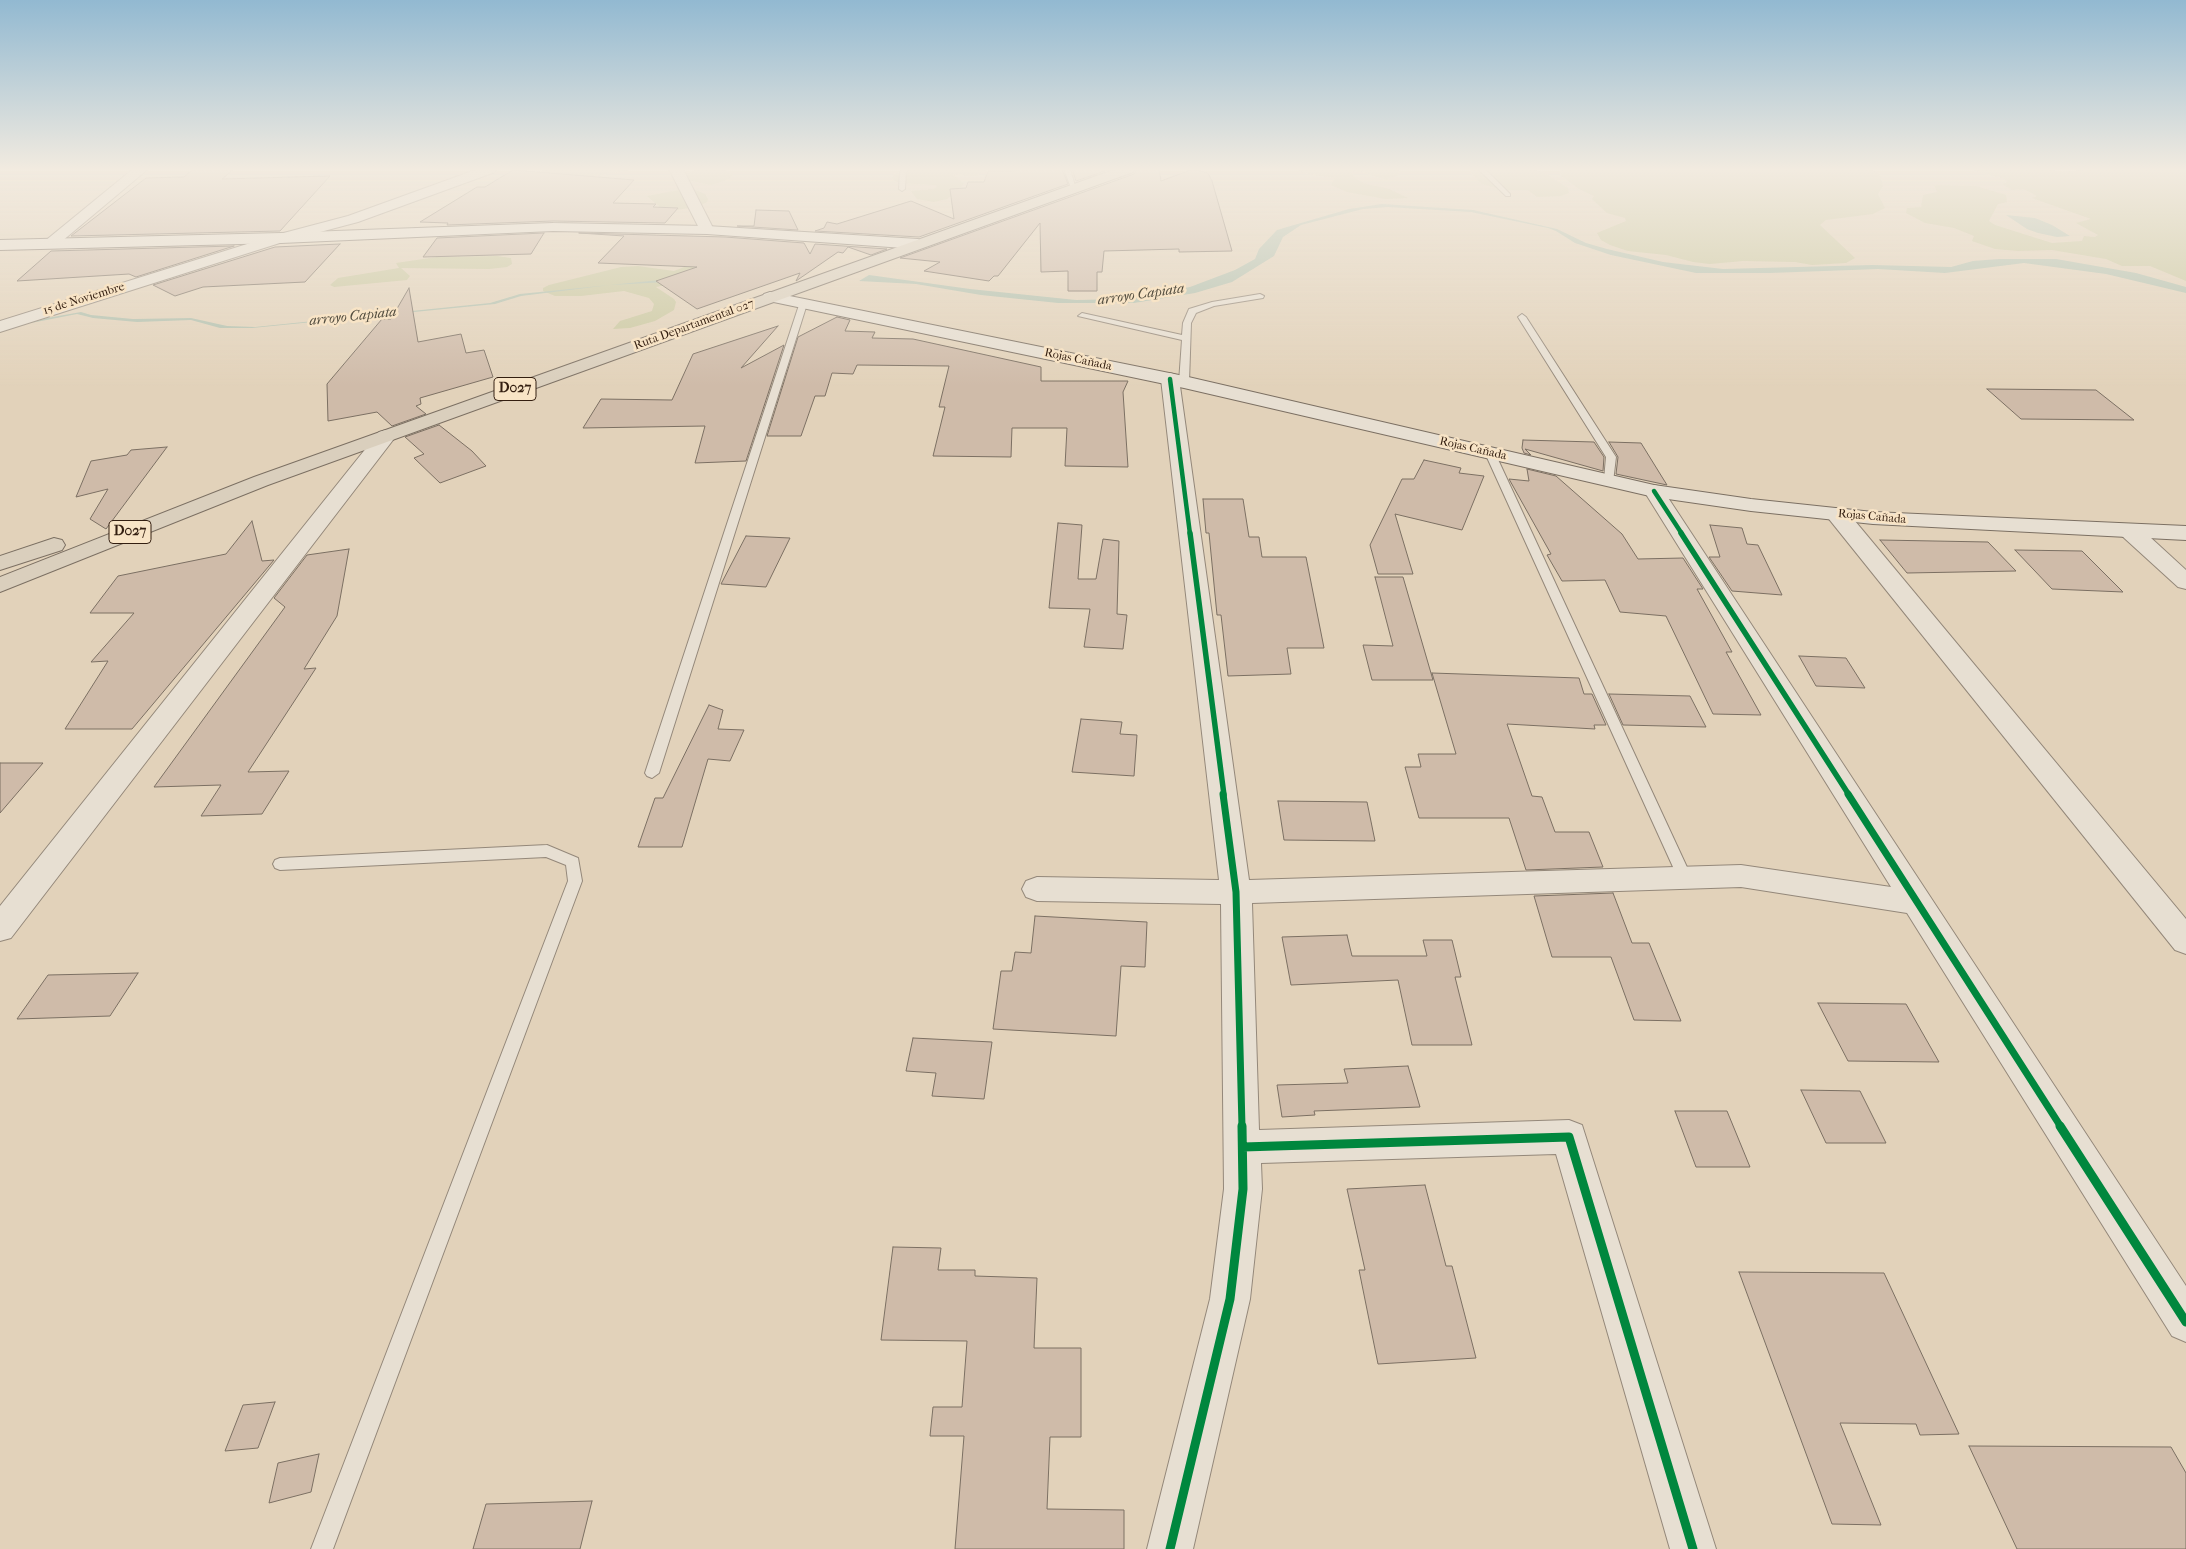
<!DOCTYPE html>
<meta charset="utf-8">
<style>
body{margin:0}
canvas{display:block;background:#e2d2ba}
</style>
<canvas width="2186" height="1549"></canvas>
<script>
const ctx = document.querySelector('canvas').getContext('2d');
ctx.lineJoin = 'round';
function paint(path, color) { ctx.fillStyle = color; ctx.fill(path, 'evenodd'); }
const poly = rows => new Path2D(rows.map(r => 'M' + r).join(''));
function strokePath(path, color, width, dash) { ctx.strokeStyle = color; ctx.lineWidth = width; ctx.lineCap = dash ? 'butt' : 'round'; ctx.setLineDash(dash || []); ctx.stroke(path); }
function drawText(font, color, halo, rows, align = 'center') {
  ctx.font = font + ' "IM FELL French Canon",serif'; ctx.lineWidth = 5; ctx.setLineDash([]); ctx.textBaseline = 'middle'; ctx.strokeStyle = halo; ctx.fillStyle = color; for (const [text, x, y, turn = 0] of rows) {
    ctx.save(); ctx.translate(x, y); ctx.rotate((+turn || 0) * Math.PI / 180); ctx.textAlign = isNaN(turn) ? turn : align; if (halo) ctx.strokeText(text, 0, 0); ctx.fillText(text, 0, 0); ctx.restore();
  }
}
paint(poly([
 [542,169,625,169,630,170,588,177,542,177],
 [699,169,722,169,733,174,729,179,711,185,688,180,687,173],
 [988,169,976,176,952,174,964,184,962,186,947,199,934,202,917,199,911,191,933,189,937,187,936,185,900,183,892,179,894,174,904,170,1018,169,1012,171],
 [1296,169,1399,170,1398,175,1386,180,1359,171,1352,172,1354,177,1363,183,1389,189,1408,198,1386,199,1347,192,1331,185,1335,178,1304,173],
 [1472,169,1529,169,1543,172,1568,188,1569,193,1561,196,1537,197,1528,190,1505,190,1482,184,1471,173],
 [1563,169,1869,169,1879,173,1883,186,1878,194,1885,208,1873,214,1826,220,1820,225,1855,258,1846,263,1812,265,1795,262,1743,261,1710,264,1693,262,1666,255,1628,251,1610,245,1601,240,1597,233,1626,221,1625,218,1607,213,1592,199,1594,196,1579,189,1561,176,1560,171],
 [1974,169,2049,169,2060,172,2095,169,2186,169,2186,281,2150,266,2122,266,2106,259,2052,250,2018,251,1995,249,1972,241,1974,236,1954,228,1925,223,1906,213,1907,208,1921,207,1923,195,1937,192,1934,185,1976,186,2006,195,2007,202,1998,204,1989,221,1995,225,2052,243,2082,241,2084,236,2095,237,2098,235,2076,223,2091,219,2032,198,2037,196,2024,189,2012,190,2002,184,2008,182,2003,178,1974,171],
 [690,188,705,194,708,199,707,202,697,207,675,210,661,208,647,196],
 [723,252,677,283,656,287,674,299,676,302,674,310,655,321,630,328,613,329,620,321,652,311,654,304,649,298,624,291,581,296,555,296,543,291,543,288,549,285,621,267,638,266,674,271],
 [497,256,511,258,512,264,507,267,489,269,401,268,410,276,407,280,334,287,330,285,338,278,399,268,396,263,437,257]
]), '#cac8a0');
paint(poly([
 [1382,204,1473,210,1557,229,1586,243,1607,249,1663,262,1723,269,1872,265,1951,267,1973,261,1999,259,2056,259,2136,273,2186,287,2186,293,2106,274,2024,263,1945,273,1878,269,1770,273,1696,273,1611,255,1575,243,1556,231,1548,228,1471,212,1388,207,1363,209,1301,225,1283,237,1274,256,1232,282,1195,293,1134,303,1058,303,981,295,916,284,859,281,869,275,970,289,1076,300,1125,299,1190,287,1235,270,1255,259,1259,249,1277,230,1349,209],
 [2006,215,2035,218,2052,225,2070,236,2057,237,2038,233,2027,229],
 [660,280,667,282,610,285,521,296,495,304,252,328,220,328,191,320,137,322,93,318,77,314,31,323,47,318,81,312,91,315,133,319,191,318,227,326,255,327,490,303,520,294]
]), '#b1c0ae');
const building = poly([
 [193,169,234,169,222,179,330,176,280,231,71,236,146,178,184,177,193,169],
 [1022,169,1062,169,1068,184,919,237,815,231,824,228,827,222,837,224,911,201,954,219,950,189,966,188,968,182,984,182,988,171,1014,171,1022,169],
 [1072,169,1111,169,1076,181,1072,169],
 [1137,169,1159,169,1161,181,1193,169,1208,173,1212,181,1232,251,1179,252,1179,249,1104,251,1102,272,1097,272,1097,291,1068,291,1068,271,1041,272,1040,223,998,276,994,276,989,281,924,271,940,262,900,258,1134,174,1137,169],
 [513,170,634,180,613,203,656,204,653,207,678,208,665,223,553,221,447,225,448,223,420,222,477,187,485,187,513,170],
 [756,210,789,211,798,230,737,226,754,226,756,210],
 [544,233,531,254,423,257,437,238,544,233],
 [579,233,725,237,804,243,810,254,815,244,887,249,871,255,848,247,843,253,838,252,796,281,800,273,697,309,656,281,697,267,598,263,624,236,579,233],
 [340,244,305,282,203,287,175,296,153,285,275,247,340,244],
 [234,246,136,277,129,274,17,281,51,251,234,246],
 [409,288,418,342,461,334,466,353,484,350,493,377,420,398,421,404,416,406,426,414,392,426,377,412,328,421,327,384,382,319,391,319,409,288],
 [837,317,850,320,845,331,875,332,872,338,913,339,1041,367,1041,381,1128,381,1123,392,1128,467,1065,466,1067,428,1012,428,1011,457,933,456,945,407,939,407,949,366,857,365,853,374,832,373,825,396,815,396,801,436,767,436,798,337,837,317],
 [778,326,741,368,784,345,746,461,695,463,705,426,583,428,601,399,672,400,693,354,778,326],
 [1987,389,2096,390,2134,420,2021,419,1987,389],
 [439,425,472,451,486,466,440,483,414,458,424,454,405,437,439,425],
 [1523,440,1594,442,1604,457,1603,471,1525,449,1531,455,1524,453,1522,448,1523,440],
 [1609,442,1641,443,1667,485,1616,474,1618,457,1609,442],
 [167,447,106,529,90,519,108,489,76,497,91,461,127,455,131,450,167,447],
 [1424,460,1461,468,1459,473,1484,476,1462,530,1395,514,1413,574,1378,574,1370,545,1402,479,1414,479,1424,460],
 [1527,469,1556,476,1622,534,1638,559,1683,558,1703,589,1697,589,1732,652,1726,652,1761,715,1713,714,1666,616,1620,612,1605,580,1562,581,1547,555,1551,554,1509,479,1529,481,1527,469],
 [1203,499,1243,499,1249,537,1259,537,1262,557,1306,557,1324,648,1287,648,1291,674,1228,676,1221,615,1217,615,1209,533,1206,533,1203,499],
 [252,521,262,561,274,560,132,729,65,729,108,661,91,662,134,613,90,613,118,576,226,554,252,521],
 [1058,523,1082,525,1078,579,1096,579,1103,539,1119,541,1117,614,1127,615,1123,649,1084,647,1090,609,1049,608,1058,523],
 [1710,525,1742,528,1747,544,1758,545,1782,595,1732,591,1709,557,1720,557,1710,525],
 [746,536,790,538,766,587,721,584,746,536],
 [1880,540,1988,542,2016,571,1907,573,1880,540],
 [349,549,337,616,304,669,316,668,248,772,289,771,262,814,201,816,221,785,154,787,285,607,274,598,307,555,349,549],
 [2015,550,2082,551,2123,592,2052,589,2015,550],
 [1375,577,1403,577,1433,680,1372,680,1363,645,1393,646,1375,577],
 [1799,656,1846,658,1865,688,1816,686,1799,656],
 [1432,673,1579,678,1584,694,1592,694,1606,725,1594,725,1595,729,1507,724,1532,796,1542,797,1555,832,1589,832,1603,867,1526,870,1509,818,1419,818,1405,767,1421,767,1418,754,1456,754,1432,673],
 [1609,694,1690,696,1706,727,1623,725,1609,694],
 [709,705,723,710,718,729,744,730,730,761,708,759,682,847,638,847,655,798,663,798,709,705],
 [1081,719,1122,722,1120,734,1137,735,1134,776,1072,772,1081,719],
 [0,763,43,763,0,813,0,763],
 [1278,801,1367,802,1375,841,1284,840,1278,801],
 [1613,893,1632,943,1649,943,1681,1021,1634,1020,1611,957,1552,957,1534,896,1613,893],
 [1035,916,1147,922,1145,967,1121,966,1116,1036,993,1029,1001,971,1012,971,1015,952,1031,953,1035,916],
 [1347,935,1352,956,1427,956,1423,940,1452,940,1461,977,1455,977,1472,1045,1412,1045,1398,980,1291,985,1282,937,1347,935],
 [138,973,110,1016,17,1019,48,975,138,973],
 [1818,1003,1906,1004,1939,1062,1848,1061,1818,1003],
 [913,1038,992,1042,984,1099,932,1096,936,1073,906,1071,913,1038],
 [1408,1066,1420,1107,1314,1111,1315,1115,1282,1117,1277,1085,1348,1083,1344,1069,1408,1066],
 [1801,1090,1860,1091,1886,1143,1826,1143,1801,1090],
 [1675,1111,1727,1111,1750,1167,1696,1167,1675,1111],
 [1425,1185,1446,1266,1452,1266,1476,1358,1378,1364,1359,1270,1365,1270,1347,1189,1425,1185],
 [893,1247,941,1248,938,1270,975,1270,975,1276,1037,1278,1034,1348,1081,1348,1081,1437,1050,1437,1047,1509,1124,1510,1124,1549,955,1549,964,1436,930,1436,933,1407,962,1407,967,1341,881,1340,893,1247],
 [1739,1272,1884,1273,1959,1434,1920,1435,1916,1424,1840,1423,1881,1525,1832,1524,1739,1272],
 [275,1402,258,1448,225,1451,243,1405,275,1402],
 [1969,1446,2171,1447,2186,1473,2186,1549,2017,1549,1969,1446],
 [319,1454,311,1492,269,1503,278,1463,319,1454],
 [592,1501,580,1549,473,1549,486,1504,592,1501]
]);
paint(building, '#cfbba9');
strokePath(building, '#7c7063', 1);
const service = poly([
 [902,169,909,169,906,172,905,189,902,191,899,189,900,172,902,169],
 [1064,169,1070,169,1076,189,1071,188,1064,169],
 [1478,169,1485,169,1510,194,1510,196,1506,196,1478,169],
 [1260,294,1264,296,1263,298,1214,306,1196,313,1191,323,1189,382,1184,385,1179,382,1182,340,1078,316,1082,313,1182,335,1183,323,1189,309,1212,302,1260,294],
 [800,302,807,304,659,773,652,778,647,776,645,773,800,302],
 [1522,314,1526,317,1616,457,1613,482,1609,483,1604,480,1606,457,1518,317,1522,314],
 [1490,450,1495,453,1692,878,1690,882,1685,884,1680,882,1678,878,1485,453,1490,450],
 [547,845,578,858,582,881,333,1549,311,1549,568,881,566,865,546,857,280,870,275,868,273,864,275,860,280,858,547,845]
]);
const minor = poly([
 [133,169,148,169,55,247,45,247,42,244,45,241,133,169],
 [669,169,683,169,714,230,712,233,702,233,700,230,669,169],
 [1170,373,1176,375,1179,379,1249,880,1741,865,1891,887,1644,491,1647,487,1654,485,1661,487,2186,1286,2186,1342,2172,1336,1907,913,1741,887,1252,903,1259,1130,1569,1120,1582,1125,1716,1549,1670,1549,1556,1154,1261,1163,1262,1189,1250,1299,1193,1549,1147,1549,1210,1299,1224,1189,1221,904,1037,901,1026,897,1022,889,1026,881,1037,877,1219,880,1161,379,1164,375,1170,373],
 [386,430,393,432,396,436,393,440,11,938,0,941,0,906,379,432,386,430],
 [1837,508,1845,509,2186,919,2186,954,2175,950,1829,519,1826,514,1829,509,1837,508],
 [2130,524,2138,526,2186,570,2186,589,2178,587,2122,536,2119,531,2122,526,2130,524]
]);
const tertiary = poly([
 [478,169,497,169,495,172,358,222,286,241,0,332,0,321,276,235,348,216,478,169]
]);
const secondary = poly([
 [553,223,707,226,918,239,926,244,918,249,707,234,553,231,281,243,0,250,0,240,281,233,553,223],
 [770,292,1184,376,1654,485,1751,499,1873,512,2186,526,2186,540,1873,524,1751,511,1654,497,1184,388,764,300,762,297,764,294,770,292]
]);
const primary = poly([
 [1116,169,1135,169,1133,172,268,485,0,592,0,577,254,477,1116,169],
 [54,538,62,540,65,545,62,550,0,570,0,556,54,538]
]);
strokePath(service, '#94887a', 2);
strokePath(minor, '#94887a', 2);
strokePath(tertiary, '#94887a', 2);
strokePath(secondary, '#7c7063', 2);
strokePath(primary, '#7c7063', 2);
paint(service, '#e7dfd2');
paint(minor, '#e7dfd2');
paint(tertiary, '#e7dfd2');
paint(secondary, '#e7dfd2');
paint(primary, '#dacfbd');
strokePath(poly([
 [1170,379,1190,534],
 [1654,491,1682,534]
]), '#00873e', 4.5);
strokePath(poly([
 [1190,533,1224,795],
 [1681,533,1849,795]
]), '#00873e', 5.5);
strokePath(poly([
 [1223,794,1236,892,1242,1127],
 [1848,794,2061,1127]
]), '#00873e', 7);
strokePath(poly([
 [2060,1126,2186,1322],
 [1243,1147,1569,1137,1693,1549],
 [1170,1549,1230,1299,1243,1189,1242,1126]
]), '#00873e', 9);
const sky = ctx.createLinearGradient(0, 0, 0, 386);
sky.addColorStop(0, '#92b9d1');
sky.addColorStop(0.44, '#f2ebe0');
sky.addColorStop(1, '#f2ebe000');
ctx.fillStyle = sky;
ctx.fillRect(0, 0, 2186, 386);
drawText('12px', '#331e10', '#f8e4c6', [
 ["15 de Noviembre",84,299,-17],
 ["Ruta Departamental 027",694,325,-20],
 ["Rojas Cañada",1078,360,12],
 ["Rojas Cañada",1473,449,13],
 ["Rojas Cañada",1872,517,5]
]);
drawText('italic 14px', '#524c3e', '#f8e4c6', [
 ["arroyo Capiata",1141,295,-8],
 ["arroyo Capiata",353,317,-6]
]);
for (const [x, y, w] of [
 [515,389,42],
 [130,532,42]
]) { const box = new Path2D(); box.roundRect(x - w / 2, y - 11.5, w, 23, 4); ctx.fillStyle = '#f8e4c6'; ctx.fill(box); strokePath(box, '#331e10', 1); }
drawText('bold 14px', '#331e10', null, [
 ["D027",515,389],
 ["D027",130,532]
]);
</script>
